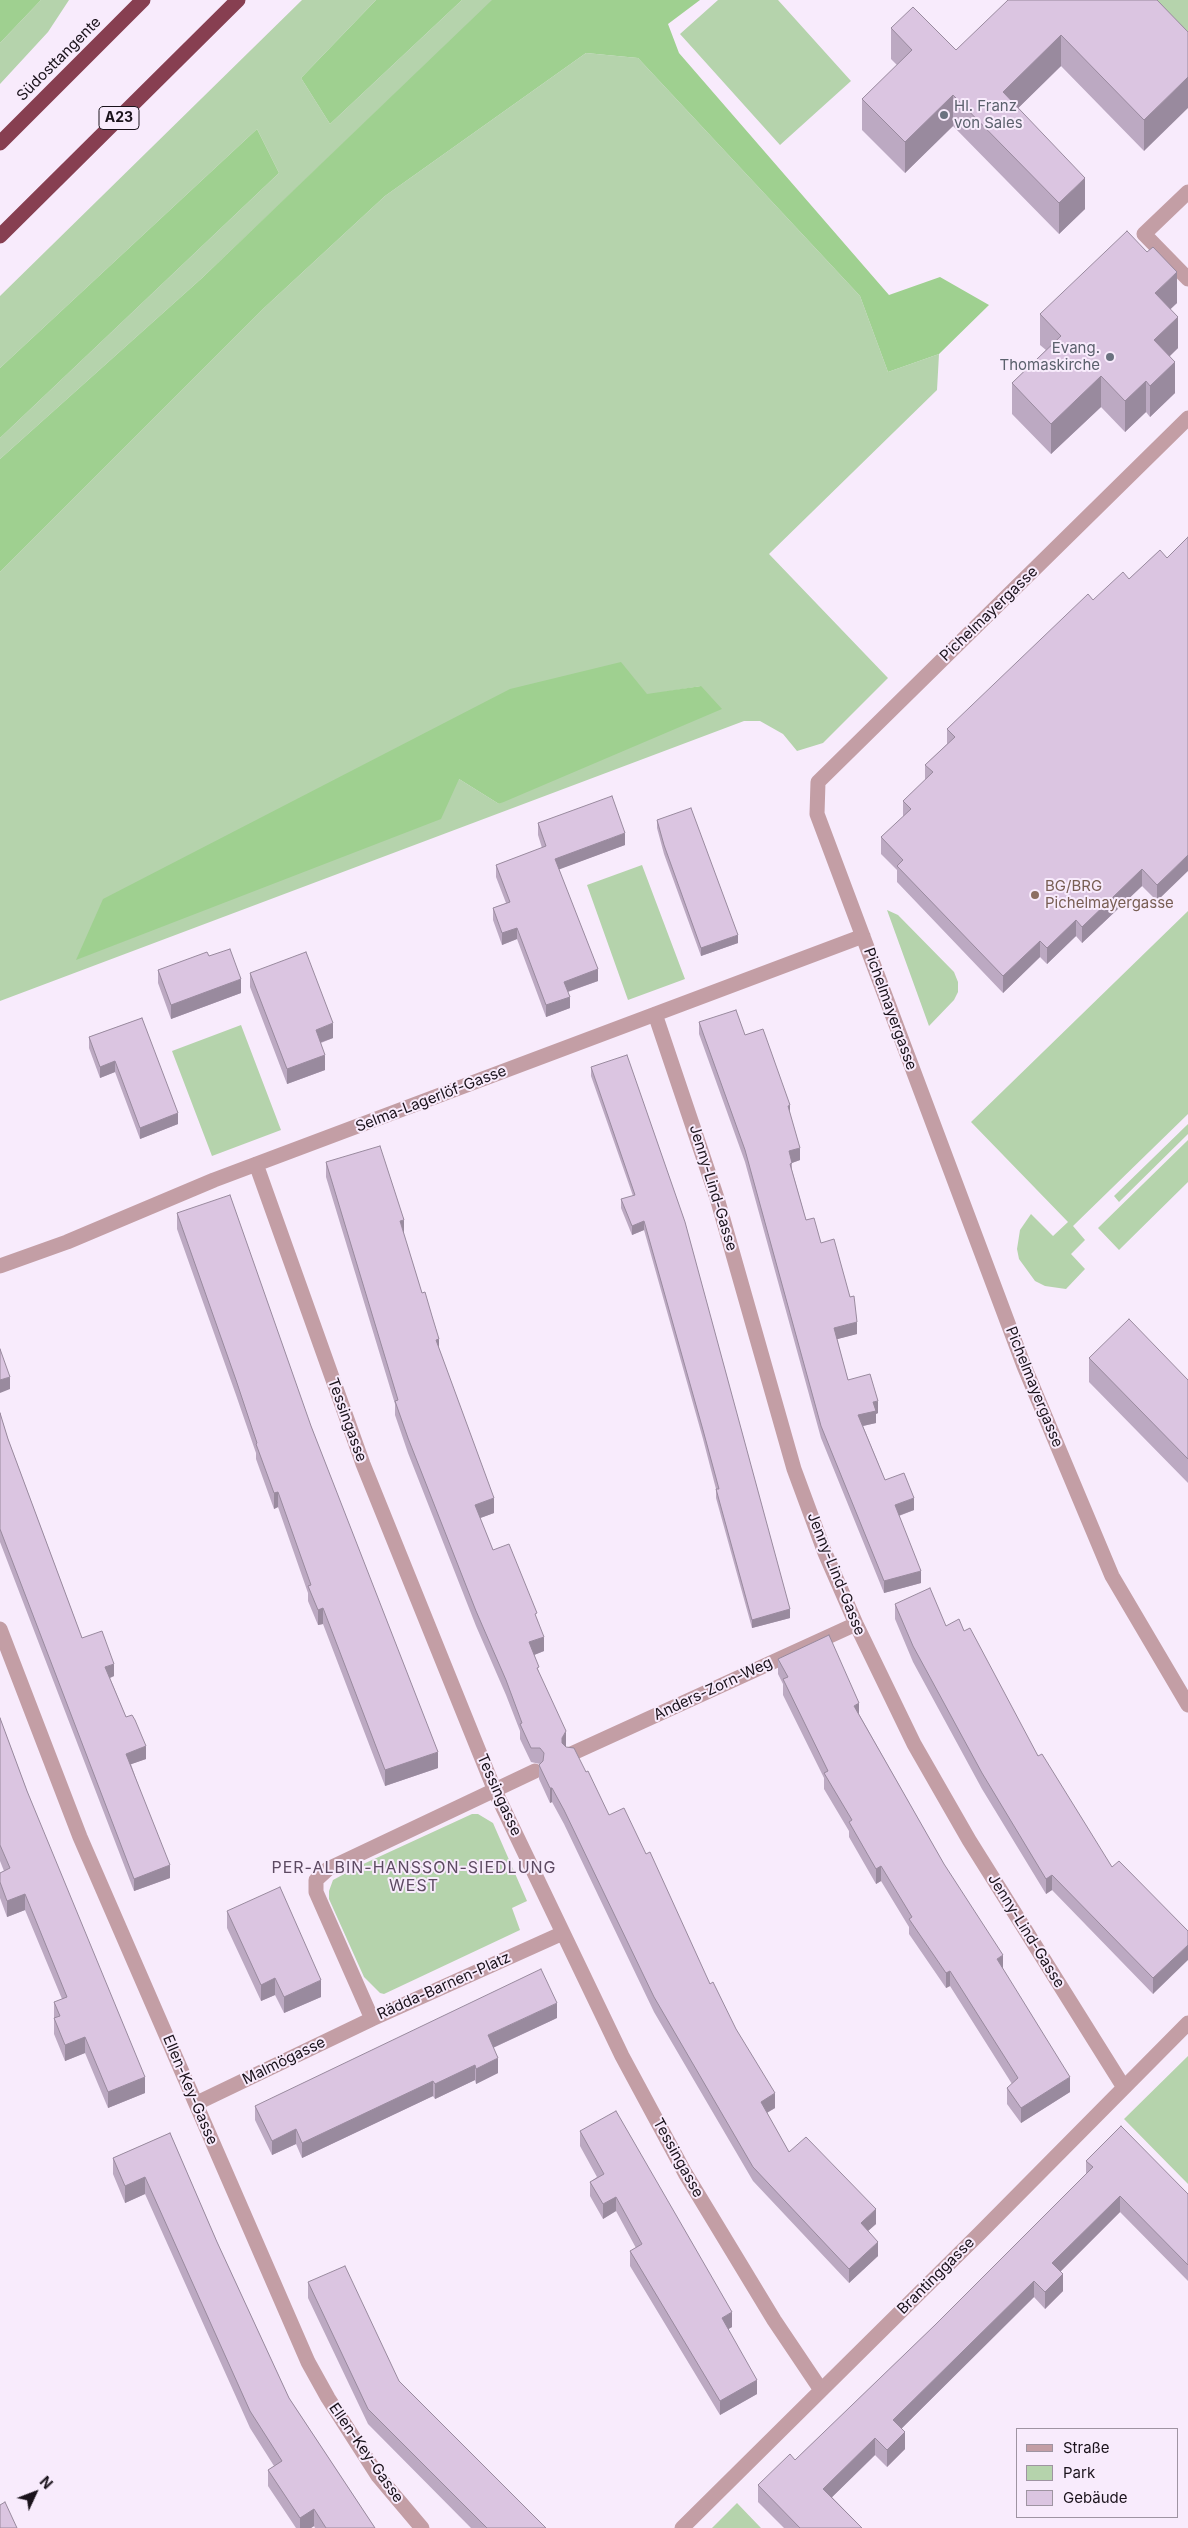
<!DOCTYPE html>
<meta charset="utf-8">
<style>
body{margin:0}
#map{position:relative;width:1188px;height:2528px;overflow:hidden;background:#f8ebfc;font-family:Inter,sans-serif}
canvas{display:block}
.legend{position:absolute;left:1016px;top:2428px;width:162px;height:90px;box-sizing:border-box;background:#f8ebfc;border:1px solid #9f94a2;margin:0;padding:6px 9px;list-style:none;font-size:15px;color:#1a121b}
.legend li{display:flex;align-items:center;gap:10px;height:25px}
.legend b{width:25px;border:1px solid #9f94a2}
.north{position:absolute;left:10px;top:2468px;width:50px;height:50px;-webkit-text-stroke:4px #f8ebfc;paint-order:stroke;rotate:47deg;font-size:14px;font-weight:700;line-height:20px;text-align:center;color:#1a121b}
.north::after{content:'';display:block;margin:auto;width:18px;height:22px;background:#1a121b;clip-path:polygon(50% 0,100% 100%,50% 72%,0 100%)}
</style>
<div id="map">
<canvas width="1188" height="2528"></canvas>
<ul class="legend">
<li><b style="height:6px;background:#c39ea5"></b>Straße</li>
<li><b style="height:14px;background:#b5d3ac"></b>Park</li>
<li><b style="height:14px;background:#dbc5e1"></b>Gebäude</li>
</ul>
<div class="north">N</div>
</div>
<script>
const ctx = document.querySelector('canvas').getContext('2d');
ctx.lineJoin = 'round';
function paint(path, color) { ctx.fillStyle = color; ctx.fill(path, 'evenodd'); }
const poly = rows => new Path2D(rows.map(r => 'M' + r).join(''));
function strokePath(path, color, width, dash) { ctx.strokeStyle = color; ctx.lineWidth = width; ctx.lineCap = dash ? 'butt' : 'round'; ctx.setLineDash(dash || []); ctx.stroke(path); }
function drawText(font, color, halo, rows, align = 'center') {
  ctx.font = font + ' Inter,sans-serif'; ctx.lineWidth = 4; ctx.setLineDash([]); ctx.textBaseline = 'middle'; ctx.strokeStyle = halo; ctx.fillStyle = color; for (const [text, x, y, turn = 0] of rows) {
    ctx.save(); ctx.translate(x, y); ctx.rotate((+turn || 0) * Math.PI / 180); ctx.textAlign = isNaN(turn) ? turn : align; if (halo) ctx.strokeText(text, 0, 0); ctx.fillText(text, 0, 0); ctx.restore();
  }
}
paint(poly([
 [41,0,69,0,48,32,0,84,0,43],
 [302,0,376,0,301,78,330,124,462,0,494,0,202,278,0,459,0,438,279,173,257,129,0,368,0,296],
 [718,0,778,0,851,81,780,145,680,34],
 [1127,0,1188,0,1188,63],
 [586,53,638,58,860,296,888,372,939,354,937,390,769,554,888,678,823,743,797,751,783,734,760,721,744,721,0,1001,0,572,264,308,385,196],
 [701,686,499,804,459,779,647,695],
 [642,865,685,979,628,1000,587,885],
 [887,910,898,915,954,972,958,982,958,992,954,1000,929,1026],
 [1188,911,1188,1114,1073,1226,1085,1240,1071,1254,1085,1269,1066,1289,1045,1286,1035,1281,1019,1259,1017,1249,1020,1230,1031,1214,1053,1236,1068,1222,971,1122],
 [241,1025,281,1130,212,1156,172,1051],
 [1188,1124,1188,1134,1119,1202,1114,1196],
 [1188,1140,1188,1182,1119,1250,1098,1228],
 [472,1814,478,1814,493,1823,527,1901,512,1908,520,1930,384,1994,380,1993,364,1977,329,1899,329,1891,333,1880,359,1866],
 [1188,2056,1188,2184,1124,2119],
 [737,2503,761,2528,712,2528]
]), '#b5d3ac');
paint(poly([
 [0,0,41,0,0,43],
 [376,0,462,0,330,124,301,78],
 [492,0,700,0,668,24,679,53,889,295,940,277,989,305,939,354,888,372,860,296,638,58,586,53,385,196,264,308,0,572,0,459,202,278],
 [257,129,279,173,0,438,0,368],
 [621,662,647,694,701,686,722,709,499,804,459,779,441,819,76,960,103,899,510,689]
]), '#9fd090');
strokePath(poly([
 [1188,192,1144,234,1188,279],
 [1188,418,818,782,817,814,1024,1366,1112,1576,1188,1705],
 [655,1014,717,1198,794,1469,825,1553,856,1624,914,1744,969,1840,1123,2086],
 [256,1164,363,1464,495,1791,622,2056,685,2173,774,2320,821,2390],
 [0,1266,67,1242,214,1180,863,936],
 [0,1629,80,1837,308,2362,328,2398,378,2476,422,2528],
 [571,1754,856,1624],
 [535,1771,328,1869,316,1880,316,1892,372,2019,563,1933],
 [197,2103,372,2019],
 [682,2528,980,2233,1188,2023]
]), '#c39ea5', 15);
strokePath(poly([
 [0,143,143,0],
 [0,236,238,0]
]), '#873f51', 15);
paint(poly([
 [1157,0,1144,151,1061,66,1018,108,1085,209,1059,234,953,126,905,173,862,130,862,99,897,65,891,59,891,28,956,50],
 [1177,303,1170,309,1178,348,1170,356,1175,393,1150,417,1146,412,1125,432,1101,407,1051,454,1012,414,1012,383,1046,350,1040,345,1040,314],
 [1160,550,1157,901,1142,886,1082,943,1076,936,1047,964,1040,957,1003,993,897,882,897,870,881,854,881,837,903,817,903,801,925,780,925,765,947,744,947,729,1093,600,1129,579],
 [657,820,738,943,701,956,664,854,657,828],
 [538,823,625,845,559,869,598,981,568,992,570,1008,546,1017,517,939,502,945,493,920,493,908,506,903,496,877,496,865,542,848,538,835],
 [209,956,241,993,171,1019,158,983,158,970],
 [250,973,333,1038,321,1043,325,1070,287,1084,250,987],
 [142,1018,178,1124,140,1139,115,1072,100,1078,89,1048,89,1037],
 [699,1022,745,1035,790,1115,800,1160,792,1163,792,1170,806,1220,821,1243,857,1334,837,1339,848,1380,878,1413,876,1414,876,1423,863,1426,885,1480,914,1510,899,1516,921,1583,884,1593,821,1438,745,1162,699,1034],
 [591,1067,790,1618,752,1628,716,1498,716,1489,703,1439,644,1230,632,1235,621,1208,621,1199,633,1196,591,1076],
 [326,1162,404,1235,439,1349,494,1513,480,1518,493,1550,537,1619,544,1651,534,1655,539,1673,566,1746,566,1747,586,1772,609,1815,710,1984,775,2108,767,2113,789,2152,876,2224,868,2231,878,2256,849,2283,753,2181,654,2012,564,1824,552,1802,550,1803,539,1779,539,1765,540,1764,531,1762,520,1739,520,1731,506,1695,476,1626,408,1453,395,1415,395,1404,326,1177],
 [177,1213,311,1426,438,1768,385,1786,323,1624,318,1625,308,1601,308,1593,278,1507,274,1509,256,1459,256,1453,236,1395,177,1229],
 [1089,1358,1188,1380,1188,1483,1089,1382],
 [0,1413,8,1439,82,1638,114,1676,110,1678,126,1717,146,1759,131,1764,170,1878,134,1891,0,1542],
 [895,1604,946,1626,964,1631,1038,1756,1112,1867,1188,1931,1153,1994,1052,1890,1046,1894,982,1789,913,1662,895,1619],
 [778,1659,859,1714,1003,1969,1070,2092,1021,2123,1007,2104,1007,2088,1012,2084,950,1986,946,1988,909,1934,909,1927,881,1881,876,1884,849,1837,849,1831,824,1789,824,1778,783,1695,783,1684,778,1674],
 [0,1718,27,1791,145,2093,108,2108,85,2053,65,2061,54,2034,54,2002,62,1999,25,1910,7,1917,0,1898,0,1873,4,1871,0,1861],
 [227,1911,321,1997,284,2013,275,1995,261,2001,227,1928],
 [557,2018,493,2048,498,2073,476,2084,475,2080,435,2099,433,2096,302,2158,296,2144,272,2155,255,2120,255,2106],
 [580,2131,732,2327,728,2329,757,2394,720,2415,630,2266,630,2251,636,2248,616,2211,603,2219,590,2196,590,2182,597,2177,580,2146],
 [170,2133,217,2242,289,2398,375,2528,315,2528,314,2526,311,2528,296,2528,268,2486,268,2470,274,2466,250,2428,145,2194,125,2203,113,2174,113,2158],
 [1086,2161,1188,2194,1188,2281,1120,2212,1060,2272,1063,2291,1045,2309,1034,2297,901,2429,905,2449,887,2467,875,2455,832,2497,862,2528,784,2528,758,2502,758,2485,795,2460,935,2325,1086,2174],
 [308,2282,399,2381,546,2528,471,2528,368,2424,308,2298]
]), '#bca9c2');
paint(poly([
 [1061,35,1061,66,1003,123,1003,92],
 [1188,77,1188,108,1144,151,1144,120],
 [953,95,953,126,905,173,905,142],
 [1085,178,1085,209,1059,234,1059,203],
 [1177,272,1177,303,1155,324,1155,293],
 [1178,317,1178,348,1154,371,1154,340],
 [1175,362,1175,393,1150,417,1150,386],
 [1101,376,1101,407,1051,454,1051,424],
 [1146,381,1146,412,1125,432,1125,401],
 [625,833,625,845,555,871,555,859],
 [1188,855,1188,871,1157,901,1157,885],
 [1142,869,1142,886,1082,943,1082,927],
 [1076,920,1076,936,1047,964,1047,948],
 [517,928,517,939,502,945,502,933],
 [738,935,738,943,701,956,701,948],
 [1040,941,1040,957,1003,993,1003,976],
 [598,969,598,981,564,993,564,982],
 [241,979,241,993,171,1019,171,1005],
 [570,997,570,1008,546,1017,546,1005],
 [333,1023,333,1038,316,1044,316,1030],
 [325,1055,325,1070,287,1084,287,1069],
 [115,1061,115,1072,100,1078,100,1067],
 [790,1105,790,1117,788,1106],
 [178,1113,178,1124,140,1139,140,1128],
 [800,1148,800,1160,789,1164,789,1151],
 [404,1220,404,1235,400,1221],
 [644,1221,644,1230,632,1235,632,1226],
 [857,1322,857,1334,834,1340,834,1328],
 [439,1339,439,1354,436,1340],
 [10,1377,10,1389,0,1393,0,1380],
 [878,1401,878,1413,876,1414,876,1423,858,1427,858,1415,873,1402],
 [278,1492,278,1507,274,1509,274,1493],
 [494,1498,494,1513,475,1520,475,1505],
 [914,1498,914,1510,895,1517,895,1505],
 [921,1571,921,1583,884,1593,884,1581],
 [323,1608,323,1624,318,1625,318,1610],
 [790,1609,790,1618,752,1628,752,1620],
 [544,1637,544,1651,529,1657,529,1642],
 [114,1664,114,1676,105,1680,105,1667],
 [859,1703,859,1718,854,1706],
 [566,1731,566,1746,562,1753,562,1738],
 [146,1746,146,1759,126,1766,126,1754],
 [438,1752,438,1768,385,1786,385,1770],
 [550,1788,552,1788,552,1802,550,1803],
 [170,1865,170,1878,134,1891,134,1879],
 [881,1866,881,1881,876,1884,876,1869],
 [1052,1875,1052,1890,1046,1894,1046,1879],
 [25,1894,25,1910,7,1917,7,1901],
 [1188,1945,1188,1960,1153,1994,1153,1978],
 [1003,1955,1003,1971,997,1959],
 [950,1971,950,1986,946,1988,946,1973],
 [275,1978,275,1995,261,2001,261,1985],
 [321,1980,321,1997,284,2013,284,1997],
 [557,2003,557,2018,488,2050,488,2035],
 [85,2037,85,2053,65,2061,65,2045],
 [498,2058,498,2073,476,2084,476,2069],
 [475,2065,475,2080,435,2099,435,2084],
 [145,2077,145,2093,108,2108,108,2092],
 [1070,2077,1070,2092,1021,2123,1021,2108],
 [433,2081,433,2096,302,2158,302,2143],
 [775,2093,775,2108,761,2116,761,2102],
 [296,2129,296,2144,272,2155,272,2141],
 [145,2177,145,2194,125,2203,125,2186],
 [1120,2196,1120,2212,1052,2280,1052,2263],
 [616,2197,616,2211,603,2219,603,2204],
 [876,2209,876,2224,861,2237,861,2223],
 [878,2242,878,2256,849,2283,849,2269],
 [1063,2274,1063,2291,1045,2309,1045,2292],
 [1034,2281,1034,2297,893,2437,893,2420],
 [732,2312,732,2327,722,2333,722,2318],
 [757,2380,757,2394,720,2415,720,2401],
 [905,2432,905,2449,887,2467,887,2450],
 [875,2438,875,2455,823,2506,823,2489],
 [314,2509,314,2526,311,2528,300,2528,300,2518]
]), '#998a9e');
const building = poly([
 [1008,0,1157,0,1188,32,1188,77,1144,120,1061,35,1003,92,1085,178,1059,203,953,95,905,142,862,99,912,50,891,28,913,7,956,50,1008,0],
 [1127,231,1147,252,1153,247,1177,272,1155,293,1178,317,1154,340,1175,362,1150,386,1146,381,1125,401,1101,376,1051,424,1012,383,1061,336,1040,314,1127,231],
 [1188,537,1188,855,1157,885,1142,869,1082,927,1076,920,1047,948,1040,941,1003,976,897,866,903,860,881,837,911,809,903,801,933,772,925,765,955,737,947,729,1088,594,1093,600,1123,572,1129,579,1160,550,1167,558,1188,537],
 [612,796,625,833,555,859,598,969,564,982,570,997,546,1005,517,928,502,933,493,908,510,902,496,865,546,846,538,823,612,796],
 [691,808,738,935,701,948,664,845,657,820,691,808],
 [230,949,241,979,171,1005,158,970,207,952,209,956,230,949],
 [306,952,333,1023,316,1030,325,1055,287,1069,250,973,306,952],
 [736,1010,745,1035,763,1029,790,1105,788,1106,800,1148,789,1151,792,1163,790,1164,806,1220,814,1218,821,1243,834,1239,850,1297,854,1296,857,1322,834,1328,848,1380,870,1374,878,1401,873,1402,876,1411,858,1415,885,1480,904,1473,914,1498,895,1505,921,1571,884,1581,821,1426,745,1150,699,1022,736,1010],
 [142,1018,178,1113,140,1128,115,1061,100,1067,89,1037,142,1018],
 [627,1055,685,1222,790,1609,752,1620,716,1489,719,1489,703,1430,644,1221,632,1226,621,1199,635,1195,591,1067,627,1055],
 [380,1146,404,1220,400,1221,422,1293,425,1292,432,1316,439,1339,436,1340,494,1498,475,1505,493,1550,509,1544,537,1613,535,1614,544,1637,529,1642,539,1667,537,1668,566,1731,562,1738,562,1743,566,1747,574,1748,586,1772,588,1771,609,1815,624,1808,646,1854,650,1852,710,1984,713,1982,736,2029,775,2093,761,2102,789,2152,806,2137,876,2209,861,2223,878,2242,849,2269,753,2167,654,1997,564,1810,552,1788,550,1788,539,1765,543,1761,544,1753,540,1748,531,1748,520,1724,522,1723,506,1680,476,1611,408,1438,395,1401,398,1400,326,1162,380,1146],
 [230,1195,311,1426,438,1752,385,1770,323,1608,318,1610,308,1586,311,1585,278,1492,274,1493,256,1444,257,1443,236,1380,177,1213,230,1195],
 [1129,1319,1188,1380,1188,1459,1089,1358,1129,1319],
 [0,1349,10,1377,0,1380,0,1349],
 [0,1413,8,1439,82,1638,102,1631,114,1664,105,1667,126,1717,132,1715,135,1720,146,1746,126,1754,170,1865,134,1879,0,1529,0,1413],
 [930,1588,946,1626,959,1619,964,1631,970,1628,1038,1756,1042,1754,1112,1867,1119,1861,1188,1931,1188,1945,1153,1978,1052,1875,1046,1879,982,1773,913,1646,895,1604,930,1588],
 [829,1635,859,1703,854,1706,944,1864,1003,1955,997,1959,1070,2077,1021,2108,1007,2088,1018,2078,950,1971,946,1973,909,1919,912,1917,881,1866,876,1869,849,1822,852,1820,824,1773,828,1771,783,1679,788,1677,778,1659,829,1635],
 [0,1718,27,1791,145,2077,108,2092,85,2037,65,2045,54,2018,60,2016,54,2002,67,1997,25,1894,7,1901,0,1882,0,1873,10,1868,0,1845,0,1718],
 [280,1887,321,1980,284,1997,275,1978,261,1985,227,1911,280,1887],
 [541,1969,557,2003,488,2035,498,2058,476,2069,475,2065,435,2084,433,2081,302,2143,296,2129,272,2141,255,2106,541,1969],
 [616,2111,732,2312,722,2318,757,2380,720,2401,630,2251,642,2244,616,2197,603,2204,590,2182,604,2174,580,2131,616,2111],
 [1121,2126,1188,2194,1188,2265,1120,2196,1052,2263,1063,2274,1045,2292,1034,2281,893,2420,905,2432,887,2450,875,2438,823,2489,862,2528,800,2528,758,2485,790,2454,795,2460,935,2325,1093,2167,1086,2161,1121,2126],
 [170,2133,217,2242,289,2398,375,2528,326,2528,314,2509,300,2518,268,2470,282,2461,250,2411,145,2177,125,2186,113,2158,170,2133],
 [345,2266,399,2381,546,2528,487,2528,368,2409,308,2282,345,2266],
 [5,2502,17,2528,0,2528,0,2505,5,2502]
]);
paint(building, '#dbc5e1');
strokePath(building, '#998a9e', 1);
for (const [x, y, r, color] of [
 [944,115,5,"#6b7280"],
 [1110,357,5,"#6b7280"],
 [1035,895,5,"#8d6e63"]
]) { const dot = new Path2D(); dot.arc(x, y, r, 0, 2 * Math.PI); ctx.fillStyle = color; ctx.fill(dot); strokePath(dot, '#f8ebfc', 2); }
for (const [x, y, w] of [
 [119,118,40]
]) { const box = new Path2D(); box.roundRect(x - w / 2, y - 11.5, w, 23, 4); ctx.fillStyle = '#f8ebfc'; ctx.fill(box); strokePath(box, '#1a121b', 1); }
drawText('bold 14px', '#1a121b', null, [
 ["A23",119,118]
]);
drawText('15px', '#1a121b', '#f8ebfc', [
 ["Südosttangente",59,59,-45],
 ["Pichelmayergasse",989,614,-44],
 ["Pichelmayergasse",890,1009,70],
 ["Selma-Lagerlöf-Gasse",431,1099,-21],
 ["Jenny-Lind-Gasse",713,1188,73],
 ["Pichelmayergasse",1034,1387,68],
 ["Tessingasse",347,1420,70],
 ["Jenny-Lind-Gasse",836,1574,68],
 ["Anders-Zorn-Weg",713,1689,-25],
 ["Tessingasse",499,1795,66],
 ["Jenny-Lind-Gasse",1026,1931,58],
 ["Rädda-Barnen-Platz",444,1986,-24],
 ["Malmögasse",284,2061,-26],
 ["Ellen-Key-Gasse",190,2090,67],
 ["Tessingasse",678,2158,61],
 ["Brantinggasse",936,2276,-45],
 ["Ellen-Key-Gasse",366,2453,55]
]);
drawText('15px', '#5b616d', '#f8ebfc', [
 ["Hl. Franz",954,106],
 ["von Sales",954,123],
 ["Evang.",1100,348,"right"],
 ["Thomaskirche",1100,365,"right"]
], 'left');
drawText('15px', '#785e54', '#f8ebfc', [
 ["BG/BRG",1045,886],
 ["Pichelmayergasse",1045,903]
], 'left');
ctx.letterSpacing = '1px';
drawText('16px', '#5d4a62', '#f8ebfc', [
 ["PER-ALBIN-HANSSON-SIEDLUNG",414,1868],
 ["WEST",414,1886]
]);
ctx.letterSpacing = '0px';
</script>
